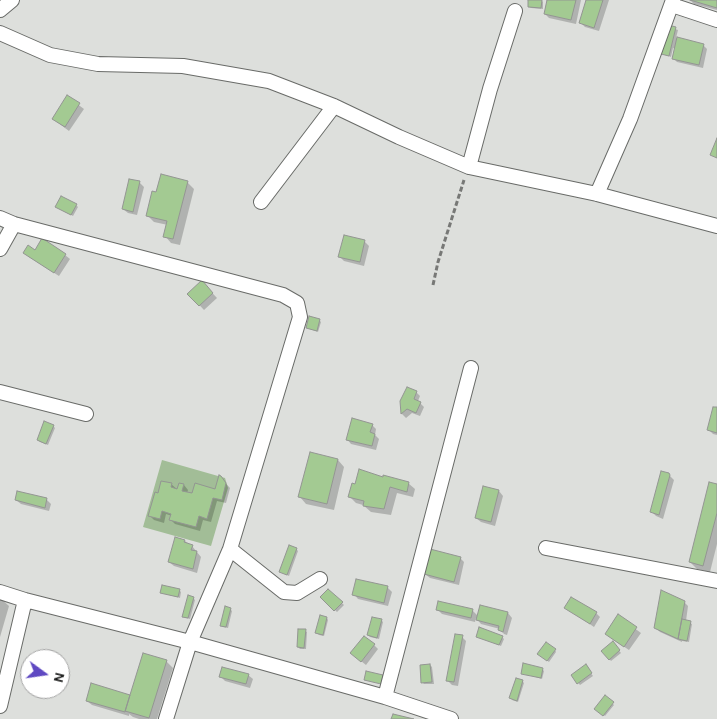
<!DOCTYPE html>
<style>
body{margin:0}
#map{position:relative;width:717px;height:719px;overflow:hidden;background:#dddfdc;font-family:Karla,sans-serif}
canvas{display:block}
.north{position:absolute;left:20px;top:649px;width:50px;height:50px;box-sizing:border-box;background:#fff;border:1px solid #a1a1a1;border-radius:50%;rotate:104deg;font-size:14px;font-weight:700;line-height:20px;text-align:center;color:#131413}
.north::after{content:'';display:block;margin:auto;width:18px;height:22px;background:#5f49c2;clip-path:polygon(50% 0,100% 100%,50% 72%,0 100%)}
</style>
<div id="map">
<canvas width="717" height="719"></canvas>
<div class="north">N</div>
</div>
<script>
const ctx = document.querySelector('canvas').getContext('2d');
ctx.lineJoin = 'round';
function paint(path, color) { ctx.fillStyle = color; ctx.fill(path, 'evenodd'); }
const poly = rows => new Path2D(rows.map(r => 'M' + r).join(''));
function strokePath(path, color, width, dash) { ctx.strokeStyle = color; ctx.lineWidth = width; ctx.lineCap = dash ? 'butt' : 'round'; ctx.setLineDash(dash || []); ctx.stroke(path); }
paint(poly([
 [162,460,225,478,228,488,211,546,143,527]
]), '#a2bd97');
paint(poly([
 [530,0,542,1,543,2,543,9,531,8,529,6],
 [548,0,581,0,576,24,549,18,545,14],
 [588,0,609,0,599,31,585,27,580,22],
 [690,0,717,0,717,10,694,4],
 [669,27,678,30,676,38,703,45,707,49,703,68,677,62,673,58,675,49,673,48,671,57,662,54],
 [68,97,84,109,69,131,53,119],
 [139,182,144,187,137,215,128,213,123,209],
 [187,182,194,189,180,245,171,243,165,236,168,225,154,222,147,215,157,194],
 [76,205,78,207,73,216,58,208],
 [365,242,369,246,364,266,344,261,339,256],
 [35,251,65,255,70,259,59,276,29,257],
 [202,282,217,298,204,310,189,294],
 [319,320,321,322,318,332,307,328],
 [416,392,420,396,418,401,424,407,420,416,412,413,406,418,402,414,401,401],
 [717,409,717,435,713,434,709,430],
 [372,425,376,429,375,435,379,439,376,450,351,444,347,439],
 [53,426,55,428,48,445,40,442,38,440],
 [338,460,344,467,334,510,306,504,300,497],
 [668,474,674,480,663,519,656,516,652,512],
 [376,476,408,483,415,489,413,497,397,493,391,515,371,512,363,505,356,503,349,496,356,485],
 [220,477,230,488,226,503,217,501,211,522,203,520,200,531,175,524,171,520,172,516,166,514,164,523,154,520,150,516,159,494,171,484,178,490,184,485,188,490,187,493,192,495,216,491],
 [717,486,717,544,710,572,697,569,690,562],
 [499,491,503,496,495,526,481,522,476,518],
 [46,499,51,504,49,511,21,504,16,500],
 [175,539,185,541,192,546,201,557,197,573,174,566,169,562],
 [296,549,298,551,289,576,282,573],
 [460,558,464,562,459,585,430,578,425,574],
 [357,580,388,588,392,592,388,606,358,599,354,594],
 [179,590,181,592,180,598,162,593],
 [329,590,344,605,337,612,322,597],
 [0,598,9,606,0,637],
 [193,598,195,600,190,619,186,618,184,616],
 [684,602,688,606,686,621,692,624,689,642,682,641,682,642,660,632,655,627],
 [481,606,508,613,512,618,507,635,504,634,500,629,481,624,476,618,475,622,442,614,437,609,472,610,478,616],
 [566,608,596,613,600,617,594,627],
 [230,609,232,611,228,628,223,627,221,625],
 [618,616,641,633,629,650,611,638],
 [327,618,328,620,324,636,319,635,317,633],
 [381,620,383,622,379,639,370,637,368,635],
 [305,631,307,632,306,649,300,649,298,647],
 [477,636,502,637,504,639,501,646],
 [462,637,466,641,458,686,452,685,447,680],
 [613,643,621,653,611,661,603,651],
 [374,645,378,649,366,665,356,657],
 [555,650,556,652,549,662,540,655],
 [166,661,173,668,157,719,139,719,133,717,129,714,129,716,92,705,87,701,131,697],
 [430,665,432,667,434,684,424,684,423,683],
 [587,668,593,676,580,685,572,676],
 [542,669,544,671,542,679,522,673],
 [248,675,253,679,250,688,225,681,221,677],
 [522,681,524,683,518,702,512,700,511,698],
 [605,697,614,705,605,716,598,710]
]), '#0003');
const building = poly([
 [528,0,542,0,541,8,528,7,528,0],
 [547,0,576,0,571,20,544,14,547,0],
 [586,0,603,0,594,28,579,23,586,0],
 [690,0,717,0,717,8,690,0],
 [668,25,676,27,669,56,661,54,668,25],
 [677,37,704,44,699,65,672,59,677,37],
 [67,95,80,103,65,127,52,119,67,95],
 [717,138,717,158,710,155,717,138],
 [161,174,188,181,173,239,163,237,167,221,146,216,152,191,156,192,161,174],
 [129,179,140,181,133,212,122,209,129,179],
 [61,196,77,204,71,215,55,207,61,196],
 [344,235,365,240,360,262,338,257,344,235],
 [42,238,66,254,54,273,23,253,28,245,35,250,42,238],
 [202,280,213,293,199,306,187,294,202,280],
 [309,316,320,319,317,331,306,328,309,316],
 [407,387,417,391,414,399,421,402,416,413,407,409,401,414,400,401,407,387],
 [713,407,717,407,717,433,707,430,713,407],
 [352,418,373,424,370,432,375,434,372,446,346,440,352,418],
 [44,421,54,425,46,444,37,440,44,421],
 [310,452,338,459,327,504,298,497,310,452],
 [359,469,383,477,383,475,409,482,407,492,390,487,384,509,363,506,364,501,348,497,352,483,355,484,359,469],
 [661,471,669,473,670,475,659,515,650,512,661,471],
 [219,475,221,476,226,483,222,500,213,498,207,519,199,516,196,527,169,520,171,514,162,511,160,519,148,516,155,492,158,493,161,481,172,483,171,487,177,489,179,483,184,484,182,491,192,493,195,483,215,489,219,475],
 [709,482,717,484,717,513,703,566,689,562,709,482],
 [483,486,499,490,491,522,475,518,483,486],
 [17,491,47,498,45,508,15,500,17,491],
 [175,537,185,540,184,542,193,545,191,550,197,551,193,569,168,562,175,537],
 [289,545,297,548,287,575,279,572,289,545],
 [430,549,461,557,454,582,424,574,430,549],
 [356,579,388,586,384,603,352,595,356,579],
 [162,585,180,589,178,597,160,593,162,585],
 [328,589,343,602,334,611,320,597,328,589],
 [661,590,685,601,678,639,654,628,661,590],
 [188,595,194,597,188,618,182,617,188,595],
 [571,597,597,612,590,624,564,608,571,597],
 [438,601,473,609,471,618,436,610,438,601],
 [480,605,508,612,503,632,498,630,499,626,476,620,480,605],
 [225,606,231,608,226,627,220,626,225,606],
 [618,614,637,627,624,647,605,634,618,614],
 [320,615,327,617,323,635,315,633,320,615],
 [372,617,382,619,377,638,367,635,372,617],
 [682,619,691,621,687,641,678,639,682,619],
 [479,627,503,636,499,645,476,637,479,627],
 [298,629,306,629,304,648,297,647,298,629],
 [455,634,463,635,454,682,446,681,455,634],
 [364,636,375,644,361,662,350,653,364,636],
 [613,641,620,650,609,660,601,651,613,641],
 [546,642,556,649,547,661,537,654,546,642],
 [143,653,167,660,149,718,125,711,143,653],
 [523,663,543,668,541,678,521,674,523,663],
 [430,664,432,682,421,683,420,665,430,664],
 [586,664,592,673,577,684,571,675,586,664],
 [222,667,249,674,246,684,219,677,222,667],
 [366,671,383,675,381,684,364,680,366,671],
 [516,678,523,680,517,701,509,698,516,678],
 [91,683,130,695,125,712,86,701,91,683],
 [605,695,614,702,603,716,594,709,605,695],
 [393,714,414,719,391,719,393,714]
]);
paint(building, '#a3ca92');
strokePath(building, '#939592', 1);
const street = poly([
 [672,5,717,20],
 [0,10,12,0],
 [0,33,50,55,98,64,183,66,269,81,334,106,399,137,469,167,597,194,717,226],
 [469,167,490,89,515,11],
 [597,194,630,119,673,0],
 [261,202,334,106],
 [0,218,14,224,283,295,297,303,300,317,230,549,190,642,166,719],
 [0,249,14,224],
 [0,392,86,414],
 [546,548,717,581],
 [230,549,284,592,297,593,320,579],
 [0,592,25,600,190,642,385,697,451,719],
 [385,697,471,368],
 [0,706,25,600]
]);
strokePath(street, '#696b68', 16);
strokePath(poly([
 [433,285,438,262,464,180]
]), '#777876', 3, [5, 2.5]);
strokePath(street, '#fff', 14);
</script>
